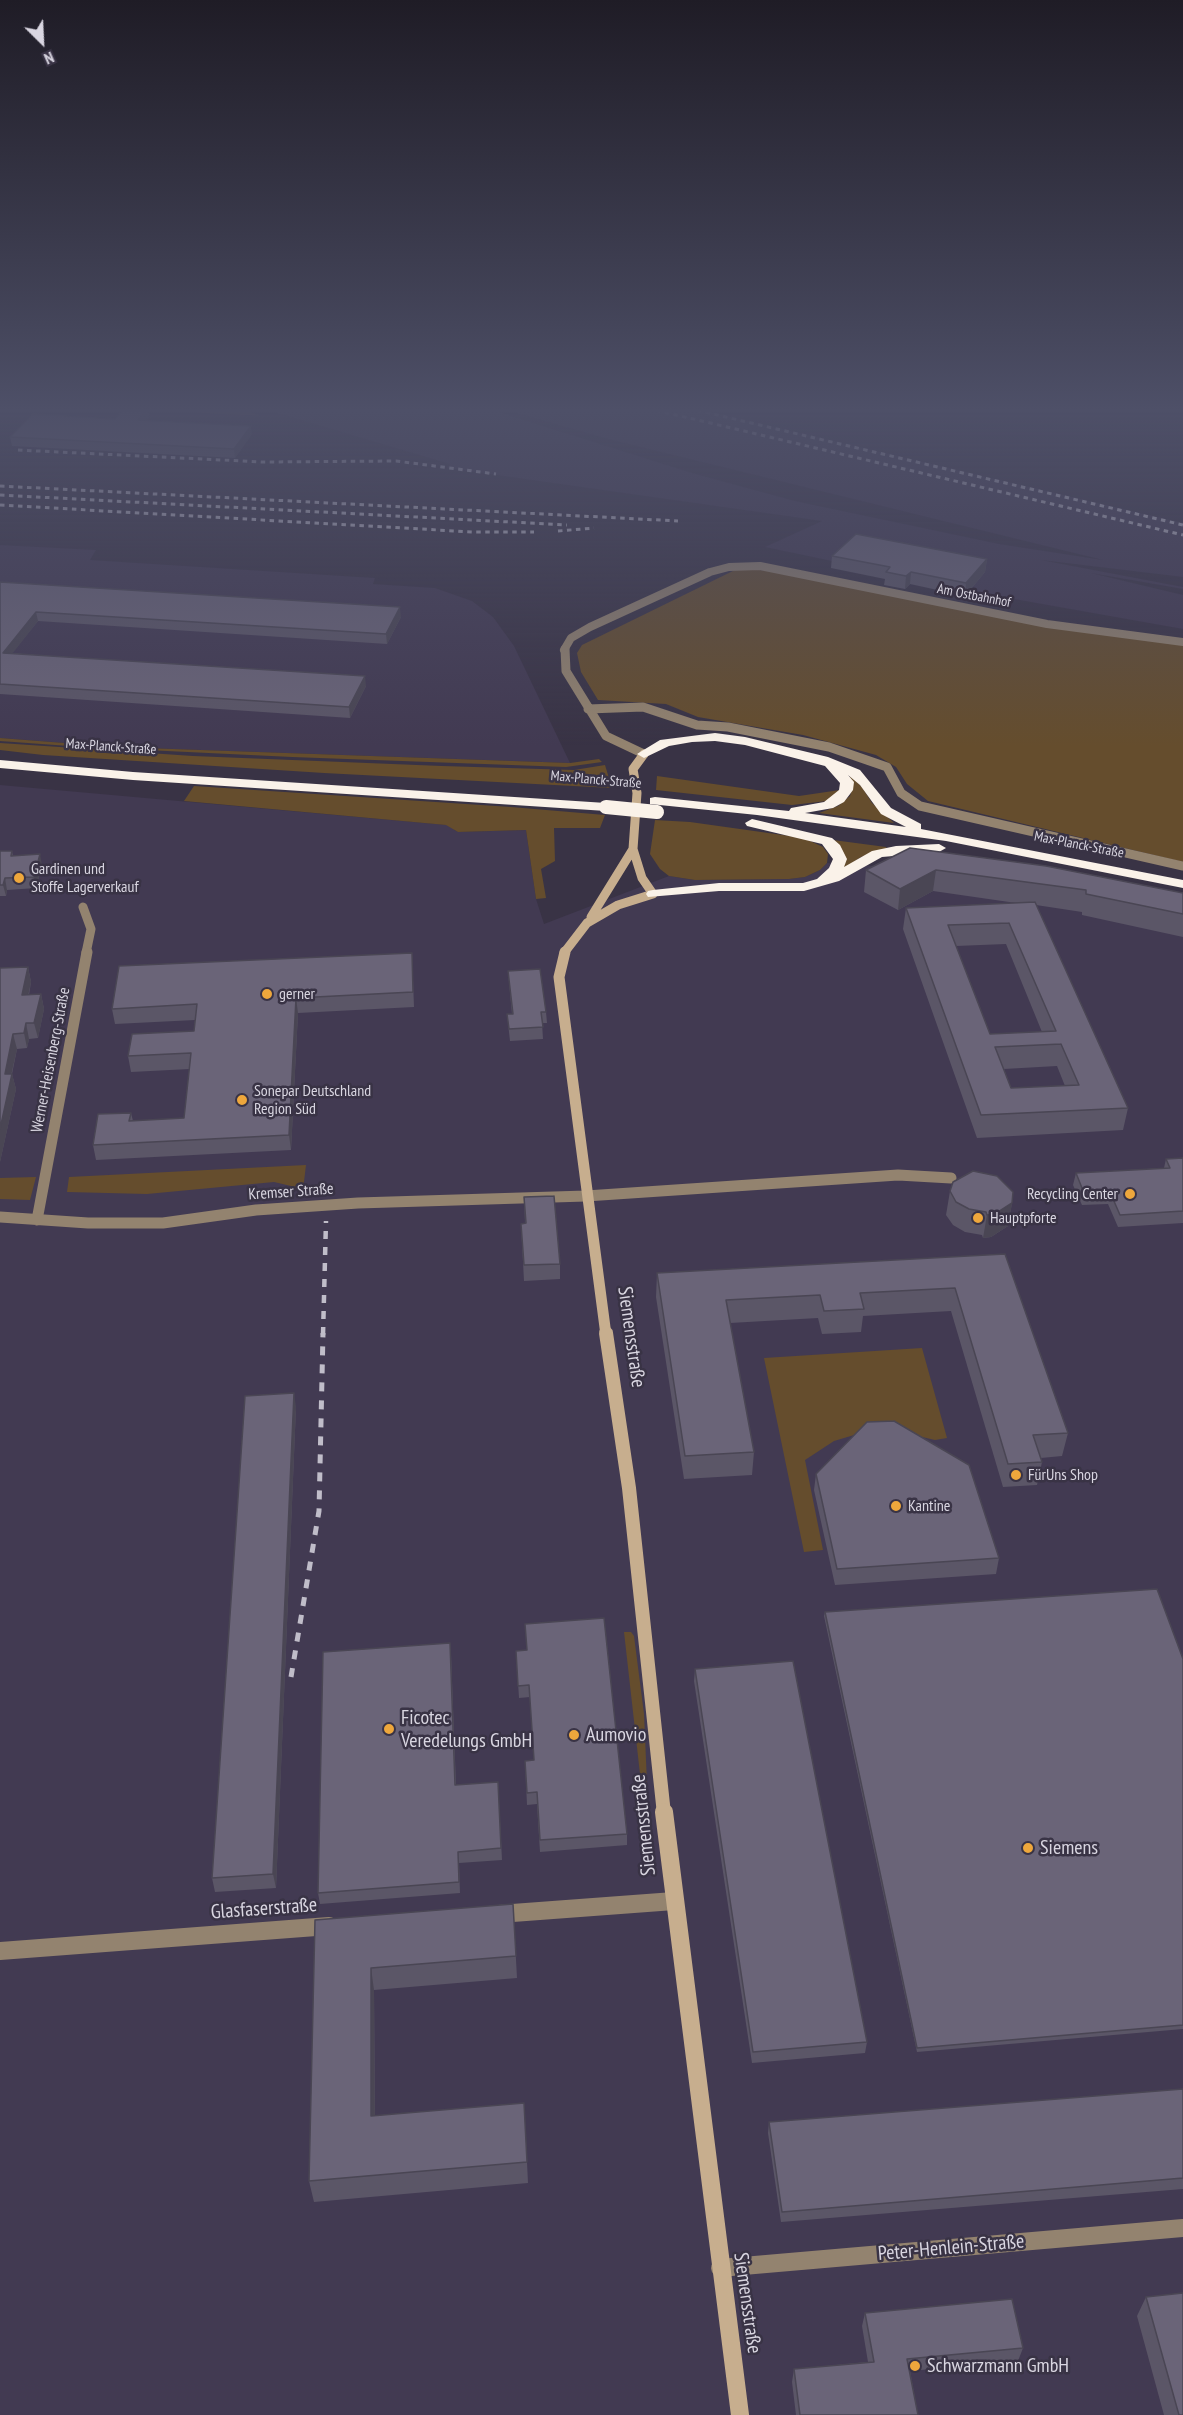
<!DOCTYPE html>
<meta charset="utf-8">
<style>
body{margin:0}
#map{position:relative;width:1183px;height:2415px;overflow:hidden;background:#393345;font-family:"PT Sans Narrow",sans-serif}
canvas{display:block}
.north{position:absolute;left:12px;top:12px;width:60px;height:60px;-webkit-text-stroke:4px #393345;paint-order:stroke;rotate:156deg;font-size:16px;font-weight:700;line-height:24px;text-align:center;color:#d9d6e1}
.north::after{content:'';display:block;margin:auto;width:21px;height:27px;background:#d9d6e1;clip-path:polygon(50% 0,100% 100%,50% 72%,0 100%)}
</style>
<div id="map">
<canvas width="1183" height="2415"></canvas>
<div class="north">N</div>
</div>
<script>
const ctx = document.querySelector('canvas').getContext('2d');
ctx.lineJoin = 'round';
function paint(path, color) { ctx.fillStyle = color; ctx.fill(path, 'evenodd'); }
const poly = rows => new Path2D(rows.map(r => 'M' + r).join(''));
function strokePath(path, color, width, dash) { ctx.strokeStyle = color; ctx.lineWidth = width; ctx.lineCap = dash ? 'butt' : 'round'; ctx.setLineDash(dash || []); ctx.stroke(path); }
function drawText(font, color, halo, rows, align = 'center') {
  ctx.font = font + ' "PT Sans Narrow",sans-serif'; ctx.lineWidth = 5; ctx.setLineDash([]); ctx.textBaseline = 'middle'; ctx.strokeStyle = halo; ctx.fillStyle = color; for (const [text, x, y, turn = 0] of rows) {
    ctx.save(); ctx.translate(x, y); ctx.rotate((+turn || 0) * Math.PI / 180); ctx.textAlign = isNaN(turn) ? turn : align; if (halo) ctx.strokeText(text, 0, 0); ctx.fillText(text, 0, 0); ctx.restore();
  }
}
paint(poly([
 [260,408,486,408,692,473,795,501,999,544,1103,560,608,439,499,408,693,408,1183,523,1183,577,1041,560,1183,587,1183,589,1091,573,1183,595,1183,629,1014,599,765,547,822,521,447,468,450,464],
 [0,545,96,550,90,560,375,578,373,584,435,588,472,601,493,617,514,646,570,763,116,747,0,738],
 [0,785,447,825,458,832,526,830,536,899,544,924,669,876,695,880,789,879,805,877,820,870,827,863,908,868,1183,914,1183,2415,0,2415]
]), '#423a52');
paint(poly([
 [114,408,238,408,261,416],
 [739,568,770,571,1060,629,1183,644,1183,862,928,801,907,784,896,767,876,755,803,735,698,717,666,704,598,700,581,672,577,653,582,645],
 [0,738,116,747,570,763,599,759,602,762,566,767,292,757,83,747,0,741],
 [0,743,193,756,442,766,574,770,605,765,612,788,324,773,43,755,0,750],
 [657,776,799,796,840,790,827,801,792,805,656,790],
 [847,777,852,777,862,787,872,803,894,823,819,813,838,806,850,796,852,789],
 [194,786,511,807,605,815,600,828,554,828,555,861,541,869,546,898,536,899,526,830,458,832,446,825,184,801],
 [655,820,690,822,804,838,823,847,828,854,827,863,820,870,805,877,789,879,695,880,669,876,660,869,650,854],
 [833,840,886,847,887,849,861,857,845,868,840,867],
 [306,1165,303,1190,296,1190,291,1186,274,1182,147,1194,67,1192,69,1177],
 [36,1177,30,1200,0,1199,0,1178],
 [922,1348,947,1438,935,1440,909,1434,871,1430,834,1441,805,1460,823,1550,804,1552,764,1358],
 [624,1632,631,1632,634,1636,644,1714,647,1783,641,1783]
]), '#654d2d');
strokePath(poly([
 [564,650,571,638,590,627,710,572,729,567,760,566,1047,624,1183,642]
]), '#93836f', 8);
strokePath(poly([
 [565,649,566,671,606,736,644,754],
 [588,709,643,707,697,725,728,727,829,747,887,767,901,793,920,806,1183,866],
 [83,907,91,929,86,953]
]), '#93836f', 9);
strokePath(poly([
 [0,1217,88,1223,163,1223,256,1210,358,1203,586,1196,898,1175,951,1178],
 [37,1220,87,952]
]), '#93836f', 11);
strokePath(poly([
 [499,1914,674,1901],
 [0,1951,329,1926],
 [720,2268,1183,2228]
]), '#93836f', 18);
strokePath(poly([
 [591,917,633,849],
 [564,953,587,923,618,905,653,894,642,878,633,849,637,793,633,769,644,754]
]), '#c7ae8e', 9);
strokePath(poly([
 [565,952,559,977,606,1335]
]), '#c7ae8e', 11);
strokePath(poly([
 [606,1333,629,1488,664,1814]
]), '#c7ae8e', 14);
strokePath(poly([
 [664,1812,740,2415]
]), '#c7ae8e', 18);
paint(poly([
 [715,733,745,737,828,757,860,770,891,808,921,824,921,829,1183,880,1183,888,946,841,757,815,650,804,650,798,655,797,789,811,791,808,824,802,839,790,840,783,825,766,745,745,715,741,692,742,669,746,644,758,637,754,660,740,715,733],
 [848,775,860,785,881,814,906,827,805,813,833,808,844,802,853,790,854,782,848,775],
 [0,760,133,772,606,803,613,807,606,811,133,780,0,768,0,760],
 [752,819,832,838,840,845,847,859,844,867,872,851,896,846,939,844,946,848,939,852,882,857,839,881,804,891,719,891,648,897,646,894,648,891,653,890,719,883,803,883,817,879,829,868,833,859,822,844,747,826,745,823,752,819]
]), '#faf2e9');
strokePath(poly([
 [647,408,1183,535],
 [688,408,1183,525],
 [18,450,263,462,396,461,496,474],
 [0,486,678,521],
 [0,495,567,525],
 [0,505,473,532,534,532],
 [558,531,594,528]
]), '#c0bdc9', 3, [4.5, 4.5]);
strokePath(poly([
 [323,1335,326,1221]
]), '#c0bdc9', 4.5, [8, 8]);
strokePath(poly([
 [291,1677,319,1511,323,1333]
]), '#c0bdc9', 5, [9, 9]);
strokePath(poly([
 [606,807,657,812]
]), '#faf2e9', 14);
paint(poly([
 [150,417,147,420,252,434,235,458,12,446,10,437,115,419],
 [832,556,987,559,985,572,965,596,910,584,905,589,884,585,885,579,831,568],
 [0,582,401,617,387,644,38,621,12,653,366,686,350,718,0,694],
 [910,848,1183,893,1183,937,1082,915,1082,912,1036,905,1128,1108,1123,1130,977,1138,903,929,906,908,1016,903,933,891,898,910,864,892,866,870],
 [1006,944,1042,1032,990,1034,956,946],
 [1057,1066,1065,1086,1011,1088,1004,1069],
 [0,851,12,851,13,856,42,865,36,888,7,890,6,896,0,896],
 [412,953,414,1007,298,1013,291,1150,96,1160,93,1145,131,1113,133,1121,184,1118,190,1069,131,1072,128,1056,194,1031,195,1020,115,1024,112,1009],
 [28,967,31,982,29,995,41,994,44,1009,38,1038,29,1039,27,1048,17,1049,12,1074,16,1089,0,1162,0,968],
 [508,971,546,1012,547,1023,542,1023,543,1039,510,1041,507,1014,512,1014],
 [1183,1158,1183,1223,1118,1227,1108,1204,1082,1205,1073,1185,1076,1173,1164,1168,1166,1159],
 [950,1191,1012,1203,1008,1226,991,1237,983,1238,982,1235,965,1232,953,1225,946,1215],
 [524,1197,560,1264,560,1279,524,1281,521,1224,525,1223],
 [1005,1254,1068,1433,1062,1456,1041,1458,1042,1462,1037,1485,1003,1487,951,1311,863,1316,861,1332,822,1334,818,1318,730,1323,754,1452,752,1475,684,1479,656,1297,657,1273],
 [296,1407,276,1888,215,1892,212,1878],
 [816,1474,999,1558,996,1574,835,1585,814,1490],
 [825,1612,1183,1659,1183,2029,917,2052,824,1616],
 [527,1650,627,1834,627,1845,540,1852,537,1804,527,1805,525,1761,534,1760,530,1697,519,1698,516,1651],
 [451,1655,456,1785,498,1782,502,1860,459,1863,460,1893,320,1904,318,1893],
 [695,1669,867,2042,865,2053,752,2063,694,1681],
 [513,1904,517,1978,374,1990,375,2116,527,2162,528,2183,314,2202,309,2181,315,1920],
 [1183,2089,1183,2189,781,2222,768,2133,769,2122],
 [1146,2297,1183,2415,1164,2415,1137,2316],
 [865,2313,1023,2348,1018,2361,910,2371,918,2415,796,2415,792,2382,794,2369,868,2362,862,2326]
]), '#5b5667');
paint(poly([
 [148,408,150,417,140,429,138,420],
 [251,426,252,434,235,458,234,449],
 [987,559,985,572,965,596,966,583],
 [911,572,910,584,905,589,906,576],
 [400,607,401,617,387,644,386,634],
 [36,612,38,621,5,663,3,653],
 [365,676,366,686,350,718,349,707],
 [40,854,42,865,36,888,34,877],
 [936,870,933,891,898,910,900,889],
 [5,878,7,890,6,896,3,885],
 [28,967,31,982,25,1010,22,995],
 [41,994,44,1009,38,1038,34,1023],
 [296,998,298,1013,291,1150,289,1135],
 [26,1023,29,1039,27,1048,24,1033],
 [13,1034,17,1049,8,1089,5,1074],
 [12,1074,16,1089,0,1162,0,1129],
 [1012,1203,1008,1226,991,1237,983,1238,987,1215],
 [294,1393,296,1407,276,1888,273,1874],
 [371,1968,374,1990,375,2138,371,2116]
]), '#4a4654');
const building = poly([
 [125,408,148,408,138,420,251,426,234,449,10,437,33,414,115,419,125,408],
 [856,534,987,559,966,583,911,572,906,576,886,572,890,567,832,556,856,534],
 [0,582,400,607,386,634,36,612,3,653,365,676,349,707,0,684,0,582],
 [910,848,1046,866,1183,893,1183,914,1086,894,1086,890,936,870,900,889,866,870,910,848],
 [0,851,12,851,11,856,40,854,34,877,5,878,3,885,0,885,0,851],
 [1035,902,1128,1108,981,1115,906,908,1035,902],
 [1009,923,1056,1031,990,1034,948,925,1009,923],
 [1061,1044,1079,1085,1011,1088,995,1047,1061,1044],
 [412,953,413,992,296,998,289,1135,93,1145,98,1114,131,1113,129,1121,184,1118,191,1053,128,1056,132,1034,194,1031,197,1004,112,1009,119,966,412,953],
 [28,967,22,995,41,994,34,1023,26,1023,24,1033,13,1034,5,1074,12,1074,0,1129,0,968,28,967],
 [540,969,546,1012,541,1012,543,1027,509,1029,507,1014,513,1014,508,971,540,969],
 [1183,1158,1183,1211,1120,1215,1110,1192,1084,1193,1076,1173,1170,1168,1166,1159,1183,1158],
 [973,1171,997,1176,1013,1192,1012,1203,995,1214,987,1215,986,1212,969,1209,956,1202,950,1191,953,1182,973,1171],
 [554,1196,560,1264,524,1265,521,1224,526,1223,524,1197,554,1196],
 [1005,1254,1068,1433,1033,1435,1042,1462,1008,1464,955,1288,860,1293,864,1309,824,1311,820,1295,726,1300,754,1452,685,1456,657,1273,1005,1254],
 [294,1393,273,1874,212,1878,245,1396,294,1393],
 [894,1421,969,1465,999,1558,837,1569,816,1474,867,1422,894,1421],
 [1157,1589,1183,1659,1183,2025,917,2048,825,1612,1157,1589],
 [604,1618,627,1834,540,1840,537,1792,527,1793,525,1761,534,1760,529,1685,518,1686,516,1651,527,1650,525,1624,604,1618],
 [450,1643,455,1785,498,1782,501,1848,458,1852,459,1882,318,1893,323,1652,450,1643],
 [793,1661,867,2042,753,2052,695,1669,793,1661],
 [513,1904,516,1956,371,1968,371,2116,524,2103,527,2162,309,2181,315,1920,513,1904],
 [1183,2089,1183,2178,782,2212,769,2122,1183,2089],
 [1183,2293,1183,2415,1179,2415,1146,2297,1183,2293],
 [1012,2299,1023,2348,907,2359,918,2415,800,2415,794,2369,874,2362,865,2313,1012,2299]
]);
paint(building, '#6a6478');
strokePath(building, '#4a4654', 1.5);
const sky = ctx.createLinearGradient(0, 0, 0, 746);
sky.addColorStop(0, '#1f1c26');
sky.addColorStop(0.55, '#4e5068');
sky.addColorStop(1, '#4e506800');
ctx.fillStyle = sky;
ctx.fillRect(0, 0, 1183, 746);
for (const [x, y, r, color] of [
 [19,878,6,"#eea73c"],
 [267,994,6,"#eea73c"],
 [242,1100,6,"#eea73c"],
 [1130,1194,6,"#eea73c"],
 [978,1218,6,"#eea73c"],
 [1016,1475,6,"#eea73c"],
 [896,1506,6,"#eea73c"],
 [389,1729,6,"#eea73c"],
 [574,1735,6,"#eea73c"],
 [1028,1848,6,"#eea73c"],
 [915,2366,6,"#eea73c"]
]) { const dot = new Path2D(); dot.arc(x, y, r, 0, 2 * Math.PI); ctx.fillStyle = color; ctx.fill(dot); strokePath(dot, '#393345', 2); }
drawText('14px', '#d9d6e1', '#393345', [
 ["Am Ostbahnhof",974,596,11],
 ["Max-Planck-Straße",111,747,4],
 ["Max-Planck-Straße",596,780,5],
 ["Max-Planck-Straße",1079,845,11]
]);
drawText('16px', '#d9d6e1', '#393345', [
 ["Gardinen und",31,869],
 ["Stoffe Lagerverkauf",31,887],
 ["gerner",279,994],
 ["Sonepar Deutschland",254,1091],
 ["Region Süd",254,1109],
 ["Recycling Center",1118,1194,"right"],
 ["Hauptpforte",990,1218],
 ["FürUns Shop",1028,1475],
 ["Kantine",908,1506]
], 'left');
drawText('16px', '#d9d6e1', '#393345', [
 ["Werner-Heisenberg-Straße",51,1060,-79],
 ["Kremser Straße",291,1192,-4]
]);
drawText('20px', '#d9d6e1', '#393345', [
 ["Siemensstraße",631,1337,82],
 ["Siemensstraße",644,1825,-96],
 ["Glasfaserstraße",264,1909,-4],
 ["Peter-Henlein-Straße",951,2248,-5],
 ["Siemensstraße",747,2303,82]
]);
drawText('20px', '#d9d6e1', '#393345', [
 ["Ficotec",401,1718],
 ["Veredelungs GmbH",401,1741],
 ["Aumovio",586,1735],
 ["Siemens",1040,1848],
 ["Schwarzmann GmbH",927,2366]
], 'left');
</script>
